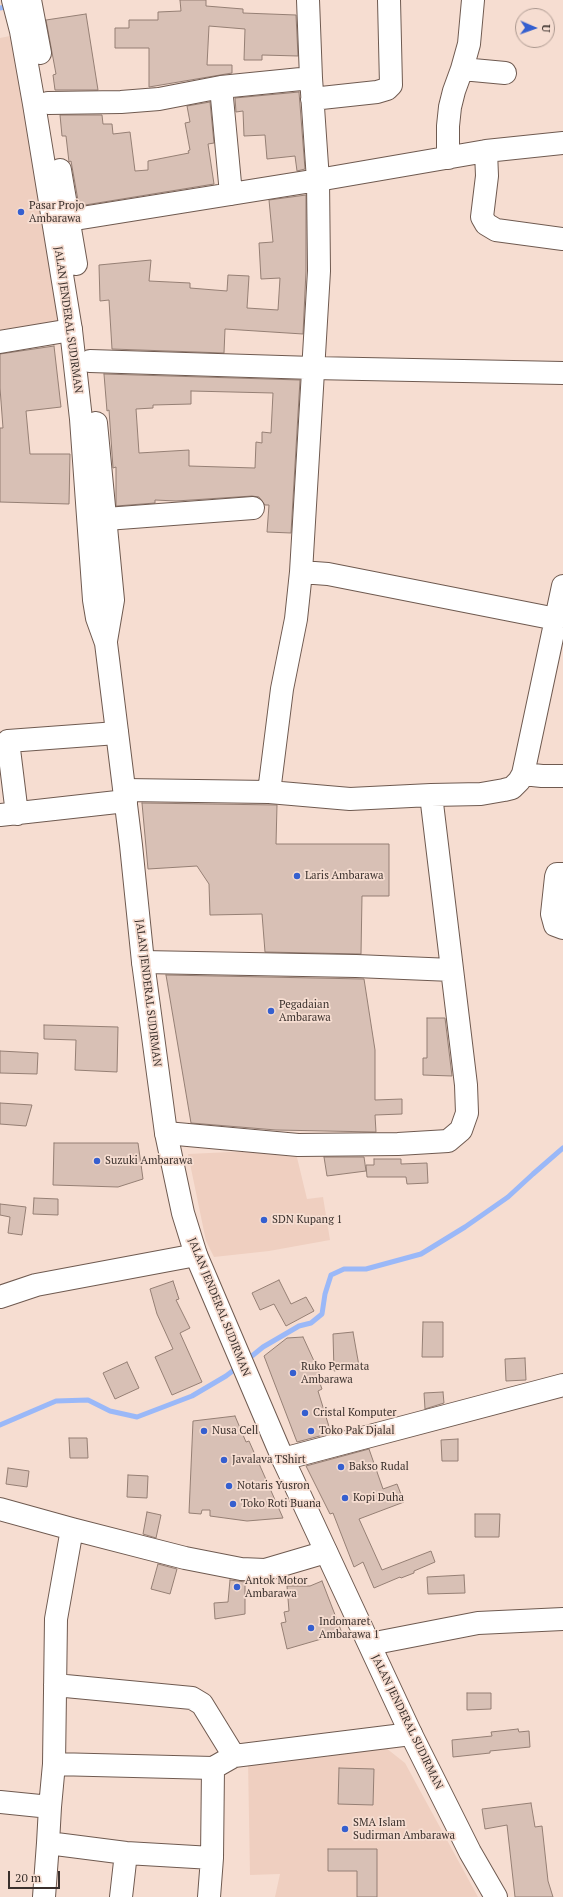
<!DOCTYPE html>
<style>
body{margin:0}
#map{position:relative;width:563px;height:1897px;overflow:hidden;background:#f6ddd1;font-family:"PT Serif",serif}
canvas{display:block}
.north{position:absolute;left:515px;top:8px;width:40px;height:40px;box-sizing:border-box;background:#f6ddd1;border:1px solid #ab988f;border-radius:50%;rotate:92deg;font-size:11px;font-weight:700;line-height:16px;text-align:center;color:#3a302c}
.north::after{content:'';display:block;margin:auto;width:14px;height:18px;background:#355fcf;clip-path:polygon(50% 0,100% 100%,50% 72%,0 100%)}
.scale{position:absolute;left:8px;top:1871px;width:52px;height:18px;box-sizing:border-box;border:2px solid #3a302c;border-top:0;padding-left:5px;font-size:12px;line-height:14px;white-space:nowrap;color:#3a302c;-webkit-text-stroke:3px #f6ddd1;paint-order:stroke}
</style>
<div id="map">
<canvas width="563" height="1897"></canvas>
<div class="north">U</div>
<div class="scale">20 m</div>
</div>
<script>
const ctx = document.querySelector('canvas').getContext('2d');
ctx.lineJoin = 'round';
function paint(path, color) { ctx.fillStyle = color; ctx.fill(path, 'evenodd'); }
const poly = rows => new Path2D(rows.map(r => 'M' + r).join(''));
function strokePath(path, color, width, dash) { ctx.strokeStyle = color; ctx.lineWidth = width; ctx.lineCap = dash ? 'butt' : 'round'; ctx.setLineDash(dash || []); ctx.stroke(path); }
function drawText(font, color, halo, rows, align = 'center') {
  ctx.font = font + ' "PT Serif",serif'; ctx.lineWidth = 3.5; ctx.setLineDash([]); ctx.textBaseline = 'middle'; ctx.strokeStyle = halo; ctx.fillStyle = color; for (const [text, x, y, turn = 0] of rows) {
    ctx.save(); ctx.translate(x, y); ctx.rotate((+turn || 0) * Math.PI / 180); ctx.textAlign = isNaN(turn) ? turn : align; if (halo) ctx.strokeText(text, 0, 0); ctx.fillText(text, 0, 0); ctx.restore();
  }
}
paint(poly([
 [15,35,59,326,0,335,0,38],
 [295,1149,307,1199,323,1197,330,1240,269,1251,214,1257,206,1241,188,1154],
 [386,1748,405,1763,478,1897,275,1897,280,1874,250,1875,248,1760]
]), '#efcfc0');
strokePath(poly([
 [0,8,10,6],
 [247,1360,263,1347,299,1326,311,1323,322,1314,325,1294,331,1275,344,1269,366,1269,421,1254,465,1227,508,1197,533,1174,563,1148],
 [0,1425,56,1401,88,1400,110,1411,137,1417,192,1396,226,1376,239,1366]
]), '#9ab8f8', 5);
const building = poly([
 [180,0,206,0,206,6,243,9,243,13,296,15,298,56,262,55,262,60,244,60,245,29,209,26,207,65,232,65,232,73,149,87,149,48,115,48,115,28,129,28,129,20,158,20,158,12,181,11,180,0],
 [86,14,98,90,55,90,53,75,56,74,46,20,86,14],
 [299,92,305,169,297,171,295,156,267,159,265,135,244,136,243,111,236,112,235,98,299,92],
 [210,102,214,143,208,144,214,184,79,206,71,161,69,162,66,136,62,136,60,115,102,115,103,124,112,124,113,134,130,132,135,171,148,170,148,161,189,153,188,151,190,150,185,123,190,122,187,106,210,102],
 [306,195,306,271,303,334,225,329,224,353,112,349,109,300,100,301,99,265,151,260,149,281,190,283,190,288,227,291,228,275,249,276,247,308,278,310,280,278,261,279,259,243,273,242,269,200,306,195],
 [54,346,61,407,26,411,30,454,70,454,69,504,0,502,0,428,3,428,0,388,0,354,54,346],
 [104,374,300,380,291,533,267,532,269,505,265,505,259,497,252,496,176,501,155,500,155,503,116,506,116,467,113,468,109,410,107,411,104,374],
 [191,391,273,393,271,433,262,432,262,443,256,442,255,468,189,466,189,450,139,453,136,409,153,408,153,405,191,404,191,391],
 [142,803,277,805,276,844,389,844,389,896,362,896,361,954,265,952,262,914,210,915,209,884,197,866,148,869,142,803],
 [166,975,364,979,375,1050,375,1100,402,1099,402,1114,375,1115,376,1132,276,1130,191,1123,166,975],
 [427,1018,445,1018,452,1076,423,1075,423,1058,427,1058,427,1018],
 [44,1025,118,1027,117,1072,75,1070,76,1040,44,1039,44,1025],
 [0,1051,38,1053,37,1074,0,1073,0,1051],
 [0,1103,32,1105,26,1126,0,1124,0,1103],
 [54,1143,138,1143,143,1179,118,1187,53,1185,54,1143],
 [324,1157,364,1157,366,1171,327,1176,324,1157],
 [374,1159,401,1159,401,1164,427,1163,428,1183,407,1184,406,1177,367,1177,366,1165,374,1165,374,1159],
 [34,1198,58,1199,58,1215,33,1214,34,1198],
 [0,1204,26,1207,22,1235,8,1233,10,1217,0,1215,0,1204],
 [279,1280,291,1304,306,1297,314,1311,286,1326,274,1304,260,1310,252,1293,279,1280],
 [173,1281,179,1299,176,1300,190,1328,180,1333,202,1382,172,1395,155,1357,173,1349,157,1314,150,1289,173,1281],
 [423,1322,443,1322,443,1357,422,1357,423,1322],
 [353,1332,359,1366,334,1371,333,1334,353,1332],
 [303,1337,320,1374,317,1375,322,1389,318,1391,331,1433,297,1442,264,1356,287,1338,303,1337],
 [525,1358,526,1380,506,1381,505,1359,525,1358],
 [127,1362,139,1388,115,1399,103,1373,127,1362],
 [443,1392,444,1403,425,1409,424,1393,443,1392],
 [235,1416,246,1442,249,1441,283,1518,247,1521,210,1516,210,1510,202,1510,201,1514,189,1513,193,1421,235,1416],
 [69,1438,87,1438,88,1458,70,1458,69,1438],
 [458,1439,458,1461,442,1461,441,1440,458,1439],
 [369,1449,383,1489,397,1484,404,1502,359,1519,382,1570,431,1551,435,1562,414,1571,414,1573,401,1578,400,1577,374,1588,363,1562,354,1567,333,1513,330,1514,306,1466,369,1449],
 [8,1468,29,1471,27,1487,6,1484,8,1468],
 [128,1475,148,1476,147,1498,127,1497,128,1475],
 [147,1512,161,1515,156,1538,143,1534,147,1512],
 [475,1514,500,1514,499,1537,475,1537,475,1514],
 [158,1564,177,1569,170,1594,151,1589,158,1564],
 [464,1575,465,1593,428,1594,427,1577,464,1575],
 [230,1580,245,1582,245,1614,215,1619,214,1603,228,1602,230,1580],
 [322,1581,342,1633,287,1649,281,1623,286,1622,284,1612,289,1611,287,1586,310,1586,322,1581],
 [467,1693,491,1693,491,1709,467,1710,467,1693],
 [518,1729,519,1732,529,1731,530,1747,490,1751,490,1753,453,1757,452,1740,492,1736,491,1732,518,1729],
 [339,1768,374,1769,373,1805,338,1804,339,1768],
 [531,1803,535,1827,542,1826,548,1881,553,1897,515,1897,507,1825,485,1829,482,1809,531,1803],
 [328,1849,377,1849,377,1897,357,1897,357,1871,328,1871,328,1849]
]);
paint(building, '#d8c0b5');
strokePath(building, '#957f74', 1);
const minor = poly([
 [308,0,311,78],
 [473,0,469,44,462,69,505,73],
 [221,87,231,194],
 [312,99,377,92,387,89,391,85,389,0],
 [48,103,121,102,159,99,221,87,311,78,318,180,319,271,301,572],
 [486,151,487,176,482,217,486,224,496,230,563,239],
 [448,158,448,126,450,107,454,91,462,69],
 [69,220,318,180,486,151,563,143],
 [0,342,71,330],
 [90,361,313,368,563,373],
 [106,519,253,508],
 [523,774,542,776,563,776],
 [125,790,269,792,350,799,431,795,466,1085,467,1113,461,1130,448,1141,398,1144,298,1145,166,1133],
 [269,792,282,689,296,619,301,572,328,574,556,619],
 [431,795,481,794,504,790,512,788,519,781,523,774,563,586],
 [17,814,8,741,117,733],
 [0,815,126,801],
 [563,874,557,874,556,877,552,914,555,925,563,928],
 [143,962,356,966,452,970],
 [0,1297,36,1285,196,1255],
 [283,1459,563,1385],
 [0,1509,72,1529,185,1558,241,1569,265,1570,326,1552],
 [370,1644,478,1623,563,1619],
 [55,1685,192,1698,202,1704,234,1756],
 [54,1764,56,1619,72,1529],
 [0,1802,50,1807,54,1764,213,1768,234,1756,411,1734],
 [50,1807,48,1843,126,1853,212,1858,213,1768],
 [44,1897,48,1843],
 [121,1897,126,1853],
 [209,1897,212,1858]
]);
const major = poly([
 [13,0,21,31,34,104,71,330,81,419,94,600,97,618,106,643,131,845,143,962,166,1133,183,1213,196,1255,283,1459,411,1734,470,1852,496,1897],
 [30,0,40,53],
 [60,170,76,264],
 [96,423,113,600,106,641]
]);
strokePath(minor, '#6f5a50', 24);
strokePath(major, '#6f5a50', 24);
strokePath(minor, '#fff', 22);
strokePath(major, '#fff', 22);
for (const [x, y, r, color] of [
 [21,212,4,"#355fcf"],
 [297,876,4,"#355fcf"],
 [271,1011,4,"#355fcf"],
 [97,1161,4,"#355fcf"],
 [264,1220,4,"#355fcf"],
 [293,1373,4,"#355fcf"],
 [305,1413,4,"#355fcf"],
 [204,1431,4,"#355fcf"],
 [311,1431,4,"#355fcf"],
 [224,1460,4,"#355fcf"],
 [341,1467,4,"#355fcf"],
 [229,1486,4,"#355fcf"],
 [345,1498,4,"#355fcf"],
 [233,1504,4,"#355fcf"],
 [237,1587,4,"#355fcf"],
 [311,1628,4,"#355fcf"],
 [345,1829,4,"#355fcf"]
]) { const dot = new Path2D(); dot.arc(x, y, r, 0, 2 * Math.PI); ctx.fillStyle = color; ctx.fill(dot); strokePath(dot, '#f6ddd1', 1.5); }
drawText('11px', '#3a302c', '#f6ddd1', [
 ["Pasar Projo",29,206],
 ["Ambarawa",29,219],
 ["Laris Ambarawa",305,876],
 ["Pegadaian",279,1005],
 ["Ambarawa",279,1018],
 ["Suzuki Ambarawa",105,1161],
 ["SDN Kupang 1",272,1220],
 ["Ruko Permata",301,1367],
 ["Ambarawa",301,1380],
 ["Cristal Komputer",313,1413],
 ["Nusa Cell",212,1431],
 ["Toko Pak Djalal",319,1431],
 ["Javalava TShirt",232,1460],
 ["Bakso Rudal",349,1467],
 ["Notaris Yusron",237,1486],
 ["Kopi Duha",353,1498],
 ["Toko Roti Buana",241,1504],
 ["Antok Motor",245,1581],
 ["Ambarawa",245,1594],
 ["Indomaret",319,1622],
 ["Ambarawa 1",319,1635],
 ["SMA Islam",353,1823],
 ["Sudirman Ambarawa",353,1836]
], 'left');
drawText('11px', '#3a302c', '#f6ddd1', [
 ["JALAN JENDERAL SUDIRMAN",68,320,82],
 ["JALAN JENDERAL SUDIRMAN",148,993,83],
 ["JALAN JENDERAL SUDIRMAN",219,1307,68],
 ["JALAN JENDERAL SUDIRMAN",407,1722,64]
]);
</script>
